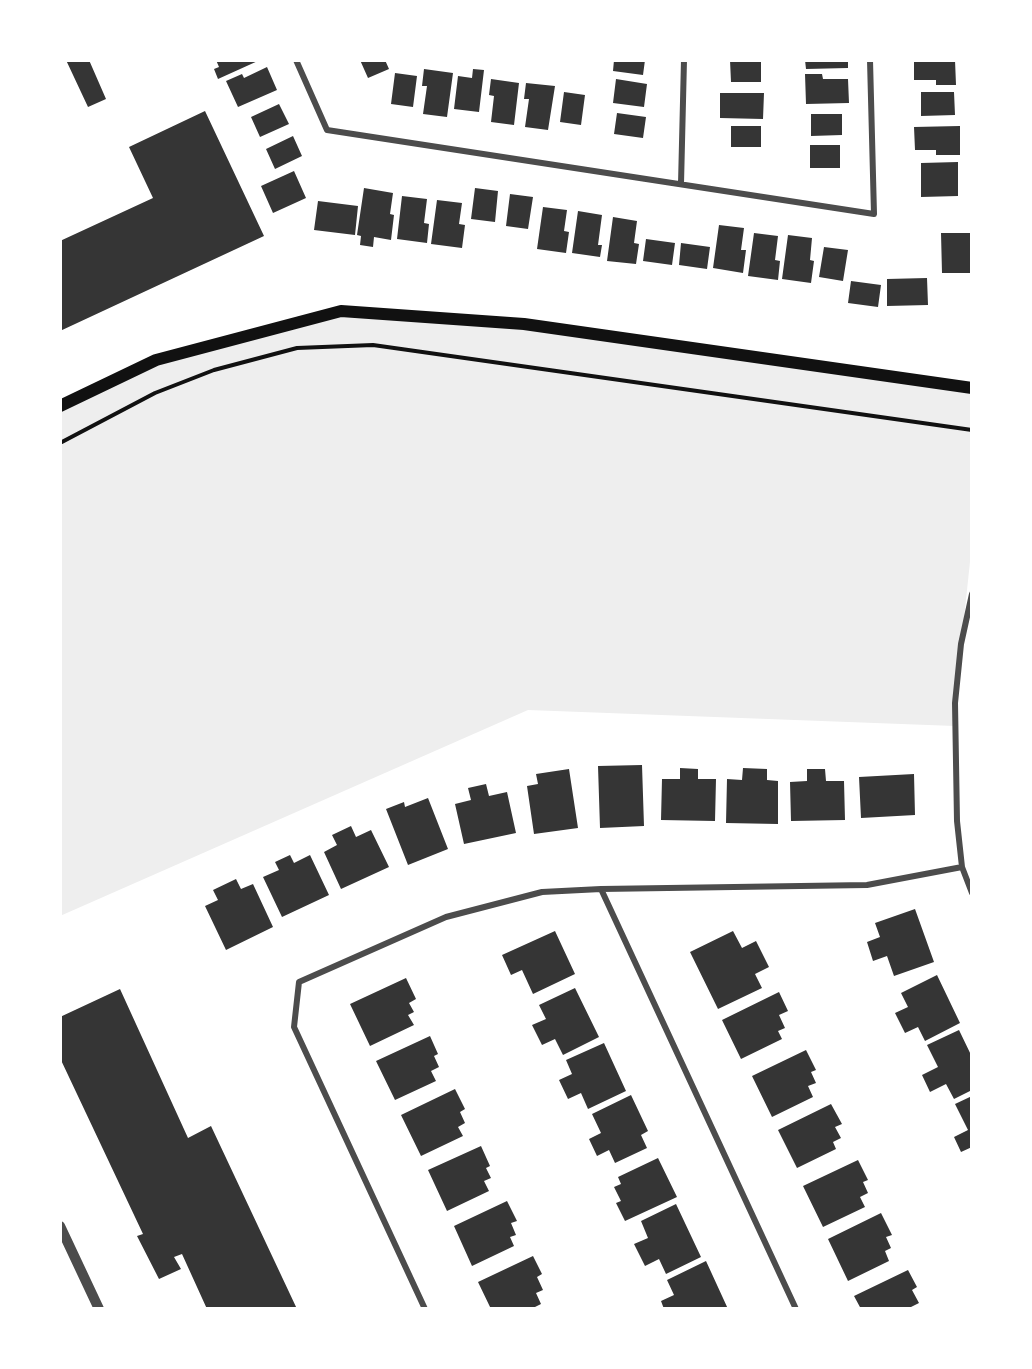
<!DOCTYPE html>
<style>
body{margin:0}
#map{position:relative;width:1032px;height:1369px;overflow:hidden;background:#fff;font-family:"Work Sans",sans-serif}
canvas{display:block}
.frame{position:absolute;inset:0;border:62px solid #fff;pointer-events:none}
</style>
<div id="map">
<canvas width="1032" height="1369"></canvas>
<div class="frame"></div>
</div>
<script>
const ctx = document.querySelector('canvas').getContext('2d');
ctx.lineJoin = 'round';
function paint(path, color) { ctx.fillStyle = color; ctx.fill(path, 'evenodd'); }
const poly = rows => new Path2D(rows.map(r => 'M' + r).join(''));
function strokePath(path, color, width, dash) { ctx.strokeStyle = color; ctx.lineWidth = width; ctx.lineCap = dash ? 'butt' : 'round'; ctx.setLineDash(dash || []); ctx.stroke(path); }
paint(poly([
 [341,311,524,324,972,388,972,543,955,703,955,726,528,710,60,916,60,406,156,360]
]), '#eee');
paint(poly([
 [66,60,89,60,106,99,88,107],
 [216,60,260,60,218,79,214,69,219,67],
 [360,60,385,60,389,69,368,78],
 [614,60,645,60,643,75,613,71],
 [730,60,761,60,761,82,731,82],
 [805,60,848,60,848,68,806,69],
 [914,60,955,60,956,85,936,85,936,80,914,80],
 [267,67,277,90,238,107,226,81,242,74,244,78],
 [424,69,453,73,447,117,423,114,427,86,422,86],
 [473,69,484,70,479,112,454,109,458,76,472,78],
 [395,73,417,76,413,107,391,104],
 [805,74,822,74,823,79,848,79,849,103,806,104],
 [491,79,519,83,514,125,491,122,494,96,489,95],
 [616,79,647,84,644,107,613,103],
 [526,83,555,86,548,130,525,127,529,99,524,99],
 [564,92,585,95,581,125,560,122],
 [921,92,954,92,955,115,921,116],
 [720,93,764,93,763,119,720,118],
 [279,104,289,124,260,137,251,117],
 [205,111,264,236,60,331,60,241,153,198,129,147],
 [617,113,646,117,643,138,614,134],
 [811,114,842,114,842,135,811,136],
 [731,126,761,126,761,147,731,147],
 [960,126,960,155,936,155,936,150,915,150,914,127],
 [293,136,302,156,275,169,266,149],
 [810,145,840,145,840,168,810,168],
 [958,162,958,196,921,197,921,163],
 [294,171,306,198,273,213,261,186],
 [364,188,393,193,390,214,394,215,391,240,374,237,373,247,360,245,361,236,357,235],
 [475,188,498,191,495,222,471,219],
 [510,194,533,197,528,229,506,226],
 [402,196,427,199,424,223,429,224,427,243,397,239],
 [437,200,462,203,459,224,465,225,462,248,431,244],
 [318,201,358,206,355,235,314,230],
 [543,207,567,210,564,231,569,232,566,253,537,249],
 [578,211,602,215,598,245,602,245,600,257,572,253],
 [613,217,637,221,634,243,639,244,636,264,607,261],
 [719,225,744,228,741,250,746,250,743,273,713,268],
 [754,233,778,236,775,260,780,261,778,280,748,276],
 [941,233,971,233,972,273,942,273],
 [788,235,812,238,810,260,814,261,811,283,782,279],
 [646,239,675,243,672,265,643,261],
 [681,243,710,247,707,269,679,265],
 [824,247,848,250,843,281,819,277],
 [927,278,928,305,887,306,887,279],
 [851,281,881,285,878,307,848,303],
 [642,765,644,826,600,828,598,766],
 [680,768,698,769,698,779,716,779,715,821,661,820,662,779,680,779],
 [743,768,767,769,767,780,778,781,778,824,726,823,727,779,742,780],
 [569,769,578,828,534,834,527,786,538,784,536,774],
 [807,769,825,769,826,781,844,781,845,820,791,821,790,782,807,781],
 [914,774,915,815,861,818,859,777],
 [486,784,489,796,507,792,516,833,464,844,455,804,471,800,468,788],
 [428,798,448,849,408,865,386,809,404,802,405,807],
 [351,826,356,837,371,830,389,867,341,889,324,852,337,845,332,835],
 [290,855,294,863,310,855,329,895,282,917,263,877,279,870,275,862],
 [236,879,241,889,253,884,273,927,226,950,205,906,218,900,213,890],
 [915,909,934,962,894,976,887,956,873,961,867,942,880,937,875,923],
 [555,931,575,974,533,994,522,970,511,975,502,955],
 [733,931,742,948,756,941,769,967,755,974,762,988,718,1009,690,952],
 [937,975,960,1023,925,1041,918,1027,905,1033,895,1013,908,1007,901,993],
 [406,978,416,999,409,1003,414,1012,408,1015,414,1025,370,1046,350,1004],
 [575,988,599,1037,563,1055,555,1039,542,1045,532,1025,546,1019,539,1005],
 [120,989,188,1138,211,1126,297,1309,207,1309,182,1254,174,1257,181,1269,159,1279,137,1236,143,1234,60,1058,60,1017],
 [779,992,788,1011,779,1015,785,1028,778,1031,782,1039,741,1059,722,1020],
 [959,1030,972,1057,972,1090,954,1099,946,1084,930,1092,922,1075,938,1067,927,1045],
 [430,1036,438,1054,434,1056,439,1067,431,1071,436,1081,395,1100,376,1061],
 [604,1043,626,1091,588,1109,581,1093,568,1099,559,1080,572,1074,566,1060],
 [806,1050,816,1070,811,1072,816,1083,808,1086,813,1097,772,1117,752,1076],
 [455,1089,465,1109,460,1112,465,1123,458,1127,463,1136,421,1156,401,1115],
 [631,1095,648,1131,641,1135,647,1148,615,1163,609,1150,597,1156,589,1139,601,1133,592,1114],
 [972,1096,972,1147,961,1152,954,1137,968,1130,955,1104],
 [831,1104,842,1124,835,1127,841,1138,833,1142,836,1149,797,1168,778,1130],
 [481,1146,490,1166,486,1168,491,1178,484,1181,489,1191,447,1211,428,1170],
 [658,1158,677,1197,625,1221,616,1203,621,1201,614,1187,621,1184,618,1177],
 [858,1160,868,1180,863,1182,868,1193,860,1197,865,1207,823,1227,803,1186],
 [507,1201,517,1221,511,1223,516,1235,510,1237,514,1246,472,1266,454,1226],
 [676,1204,701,1257,666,1274,659,1259,645,1266,634,1244,648,1238,641,1221],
 [881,1213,892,1235,886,1237,891,1248,885,1251,889,1261,848,1281,828,1239],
 [533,1256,542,1274,537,1277,543,1290,536,1293,541,1304,531,1309,491,1309,478,1282],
 [706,1261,728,1309,664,1309,661,1301,674,1295,667,1280],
 [908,1270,917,1287,912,1290,919,1303,909,1308,910,1309,861,1309,854,1296]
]), '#353535');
strokePath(poly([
 [60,443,155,393,214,370,297,348,373,345,972,430]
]), '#111', 4);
strokePath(poly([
 [296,60,327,130,874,214,870,60],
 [681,184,684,60],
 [972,594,961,644,955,703,957,821,962,867,972,893],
 [601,889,796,1309],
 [425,1309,294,1027,299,982,446,917,542,892,601,889,867,885,962,867]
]), '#4c4c4c', 6);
strokePath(poly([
 [60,1226,99,1309]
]), '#4c4c4c', 10);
strokePath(poly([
 [60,406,156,360,341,311,524,324,972,388]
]), '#111', 12);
</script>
